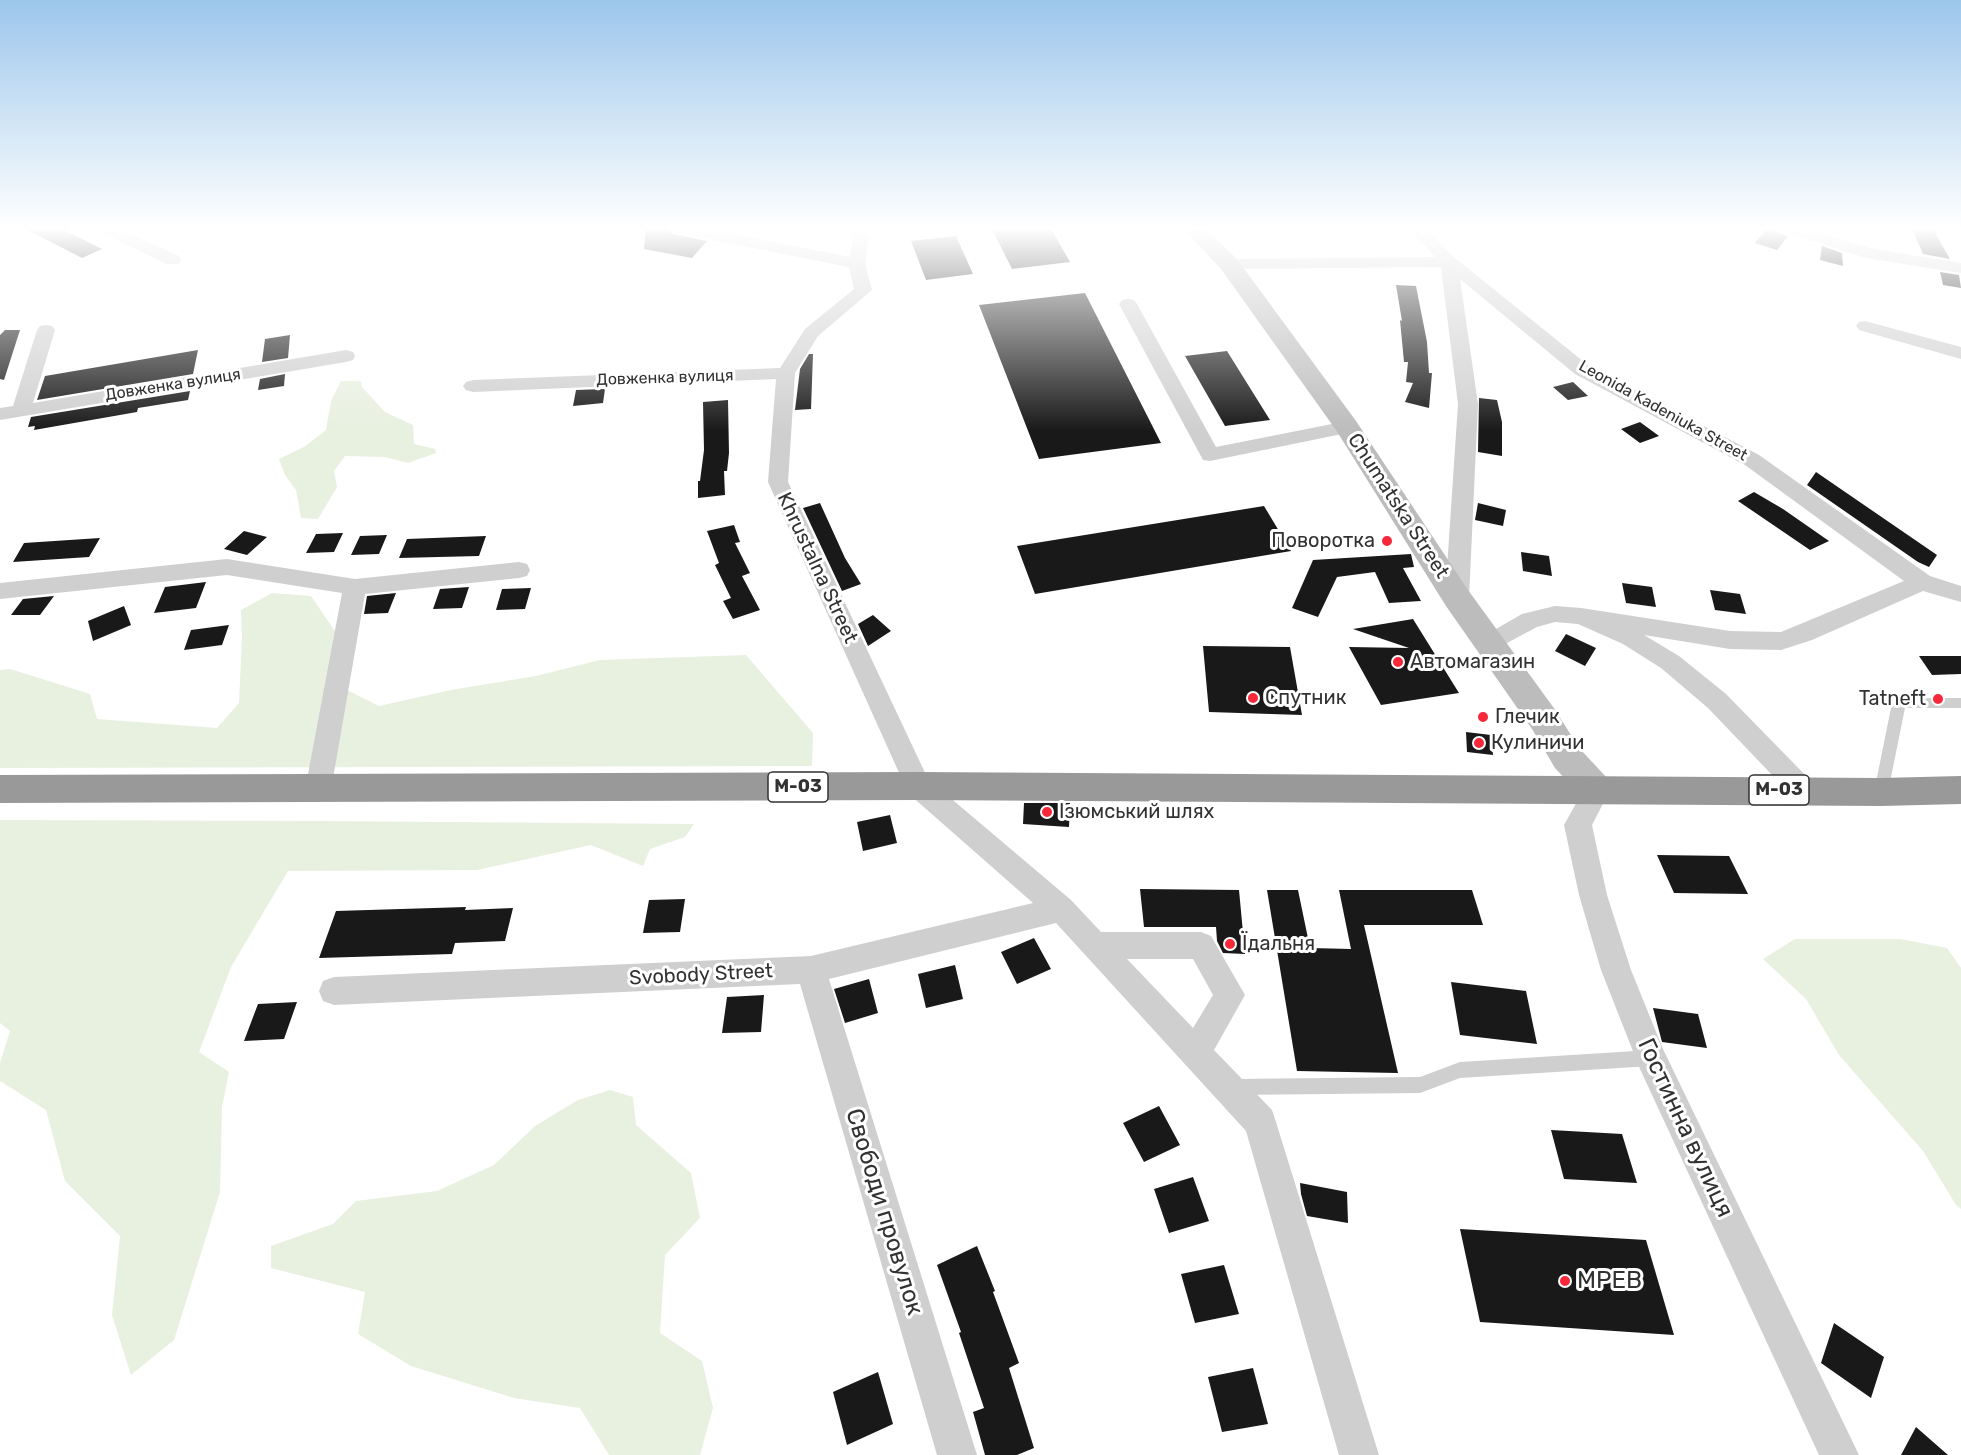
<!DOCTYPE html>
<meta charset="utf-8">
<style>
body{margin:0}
canvas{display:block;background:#fff}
</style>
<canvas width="1961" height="1455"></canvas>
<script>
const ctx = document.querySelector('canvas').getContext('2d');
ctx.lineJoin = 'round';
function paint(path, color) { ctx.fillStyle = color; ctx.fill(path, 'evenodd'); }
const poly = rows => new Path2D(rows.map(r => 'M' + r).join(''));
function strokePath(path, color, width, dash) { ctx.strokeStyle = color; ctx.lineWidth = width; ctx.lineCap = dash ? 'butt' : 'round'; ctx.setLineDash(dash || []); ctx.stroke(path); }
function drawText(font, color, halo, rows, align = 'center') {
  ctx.font = font + ' Rubik,sans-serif'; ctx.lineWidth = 6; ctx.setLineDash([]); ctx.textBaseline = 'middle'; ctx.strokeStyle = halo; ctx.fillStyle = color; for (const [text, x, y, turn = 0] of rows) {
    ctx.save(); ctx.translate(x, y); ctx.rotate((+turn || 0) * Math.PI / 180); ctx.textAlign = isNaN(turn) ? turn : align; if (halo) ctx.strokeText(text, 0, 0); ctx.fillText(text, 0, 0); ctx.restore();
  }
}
paint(poly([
 [341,381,361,381,362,387,385,412,413,425,414,444,435,449,436,453,408,463,385,457,345,456,334,471,337,487,318,519,301,518,296,490,285,475,279,459,304,447,326,430,331,401],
 [272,593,311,596,345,646,337,685,379,706,451,690,536,676,600,660,746,655,813,733,812,766,0,768,0,670,10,669,90,694,97,719,217,728,239,703,242,638,241,610],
 [0,820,320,821,694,824,685,837,650,849,643,866,591,845,477,870,288,871,231,967,199,1052,229,1072,222,1107,220,1192,174,1340,131,1375,112,1315,120,1236,65,1181,46,1110,0,1081,0,1063,10,1031,0,1023],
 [1795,939,1900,939,1947,948,1961,968,1961,1209,1956,1205,1923,1151,1839,1055,1806,999,1763,959],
 [610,1090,633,1097,636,1125,691,1173,700,1218,665,1255,660,1333,702,1361,713,1408,700,1455,609,1455,580,1408,514,1398,411,1366,358,1334,365,1292,271,1268,271,1246,333,1224,356,1201,437,1191,494,1165,535,1126,578,1100]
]), '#e8f0e0');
paint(poly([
 [22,227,58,227,102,249,82,258],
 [646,227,663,227,673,234,707,241,692,258,644,249],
 [991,227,1050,227,1070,262,1012,269],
 [1768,227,1774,227,1777,232,1788,236,1777,250,1755,243],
 [1912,228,1934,231,1950,259,1923,254],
 [956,236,973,274,926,280,911,241],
 [1822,246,1842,253,1843,266,1820,260],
 [1940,272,1959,275,1961,288,1943,285],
 [1396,285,1416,286,1427,342,1429,373,1432,373,1429,408,1405,402,1413,383,1406,382,1408,362,1404,362,1400,320,1402,321],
 [1085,293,1161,443,1039,459,979,305],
 [5,330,20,330,4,380,0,379,0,335],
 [290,335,288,358,262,362,265,339],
 [198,350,193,374,37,400,45,376],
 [1227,351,1270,420,1225,426,1185,356],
 [809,354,813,354,811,409,795,410,800,369],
 [285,374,284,386,258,390,260,379],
 [1573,382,1588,396,1568,400,1553,387],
 [605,389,603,403,573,406,576,390],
 [190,391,188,400,138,408,137,412,34,430,35,426,28,427,31,417],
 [1479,398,1497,400,1502,422,1502,456,1478,452],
 [728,400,729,453,727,471,724,471,725,495,698,498,698,481,700,481,704,450,703,402],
 [1640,422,1659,436,1640,443,1621,429],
 [1816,472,1937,555,1929,567,1918,562,1807,485],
 [1754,492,1783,509,1829,541,1810,550,1738,501],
 [820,503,845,558,861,584,842,591,803,508],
 [1478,503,1506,510,1503,526,1475,520],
 [1264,506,1291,551,1035,594,1017,546],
 [734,525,740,542,735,543,750,573,742,576,760,610,733,619,723,601,731,598,715,565,719,563,707,531],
 [244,531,267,537,247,555,224,549],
 [343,533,334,552,306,553,316,534],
 [387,535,379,554,351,555,360,536],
 [486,536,479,556,399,558,407,539],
 [100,538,89,557,13,562,24,543],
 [1521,552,1549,556,1552,576,1523,571],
 [1411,554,1414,567,1403,568,1421,601,1389,603,1375,572,1337,577,1318,617,1292,608,1313,560],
 [206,582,196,608,154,613,165,587],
 [1622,583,1652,587,1656,607,1626,603],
 [469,587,462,608,433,609,440,589],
 [531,588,525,609,496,610,502,589],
 [1710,590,1740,594,1746,614,1715,610],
 [396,593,388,613,364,614,367,596],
 [54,596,40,615,11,615,23,599],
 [124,606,131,625,93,641,88,621],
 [873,615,891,631,868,646,858,624],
 [1413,619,1459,693,1381,705,1349,647,1409,648,1353,629],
 [229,625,222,645,184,650,191,630],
 [1566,634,1596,648,1585,666,1555,651],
 [1203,646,1290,647,1302,715,1209,712],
 [1919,656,1961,656,1961,674,1932,675],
 [1466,732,1491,735,1493,755,1467,752],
 [1024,803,1070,803,1069,827,1023,824],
 [890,815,897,843,863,851,857,822],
 [1657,855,1729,856,1748,894,1674,893],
 [1140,889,1239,890,1245,954,1223,953,1217,941,1216,927,1144,927],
 [1267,890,1298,890,1310,948,1351,949,1339,890,1472,890,1483,925,1364,925,1398,1073,1297,1071],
 [685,899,680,932,643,933,649,900],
 [466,907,465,910,513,908,505,941,455,943,452,954,319,958,336,911],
 [1034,938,1051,969,1017,984,1001,952],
 [955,965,963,999,926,1008,918,974],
 [869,979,878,1013,845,1023,834,989],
 [1451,982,1526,991,1537,1044,1460,1035],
 [764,995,761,1032,722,1033,727,997],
 [297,1002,284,1039,244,1041,258,1004],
 [1653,1008,1698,1014,1707,1048,1662,1042],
 [1159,1106,1180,1145,1144,1162,1123,1123],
 [1551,1130,1622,1134,1637,1183,1564,1179],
 [1193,1177,1209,1221,1169,1233,1154,1189],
 [1300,1183,1347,1192,1348,1223,1307,1216,1301,1194],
 [1460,1229,1646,1240,1674,1335,1480,1322],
 [977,1246,995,1291,993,1292,1019,1363,1009,1368,1034,1448,1017,1455,985,1455,973,1412,984,1408,959,1333,961,1332,937,1265],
 [1224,1265,1239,1314,1195,1323,1181,1274],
 [1834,1323,1884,1357,1871,1398,1821,1363],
 [1253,1368,1268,1424,1222,1432,1208,1377],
 [878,1372,893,1424,847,1445,833,1392],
 [1916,1427,1948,1455,1901,1455]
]), '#191919');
paint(poly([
 [1899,698,1961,698,1961,708,1905,708,1888,792,1886,796,1881,798,1876,796,1874,792,1892,703,1899,698],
 [1651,1050,1657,1052,1659,1058,1657,1064,1651,1066,1460,1078,1420,1093,1233,1095,1227,1093,1224,1087,1227,1081,1233,1079,1420,1077,1460,1062,1651,1050]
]), '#cfcfcf');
paint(poly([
 [94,227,115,227,179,256,181,260,179,264,167,264,96,230,94,227],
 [665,227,698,227,850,257,854,227,870,227,865,263,872,290,818,336,795,373,788,482,928,779,1071,900,1101,932,1201,932,1211,936,1245,995,1214,1050,1272,1110,1276,1122,1379,1455,1339,1455,1246,1131,1056,923,829,979,977,1455,937,1455,800,984,334,1005,323,1001,319,991,323,981,334,977,811,956,1033,903,909,794,905,786,768,482,776,379,473,392,466,390,463,386,466,382,473,380,780,368,805,329,854,289,849,267,673,232,665,227],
 [1127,959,1193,959,1213,995,1193,1028,1127,959],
 [1407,227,1424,227,1455,258,1589,366,1759,455,1930,576,1961,586,1961,602,1923,591,1812,640,1781,650,1730,649,1644,635,1679,656,1726,694,1813,783,1817,791,1813,799,1804,802,1795,799,1708,708,1661,668,1623,644,1578,624,1555,622,1537,627,1490,652,1482,649,1478,643,1482,637,1522,614,1555,606,1581,608,1730,631,1781,632,1904,581,1745,465,1575,374,1460,279,1478,404,1469,598,1465,604,1457,606,1449,604,1445,598,1458,404,1441,267,1229,269,1221,264,1229,259,1435,257,1407,227],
 [1776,227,1801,227,1874,249,1961,263,1961,273,1866,258,1778,230,1776,227],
 [1128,299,1134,300,1137,304,1216,447,1347,421,1354,423,1357,427,1354,431,1347,433,1210,461,1203,460,1119,304,1122,300,1128,299],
 [1865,321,1961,347,1961,359,1859,330,1856,326,1859,322,1865,321],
 [46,325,52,326,55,330,33,403,346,350,353,352,355,356,353,360,346,362,0,420,0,408,13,406,37,330,40,326,46,325],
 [227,559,355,579,519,562,527,564,530,570,527,576,519,578,365,594,331,790,327,798,318,801,309,798,305,790,342,593,227,575,0,599,0,583,227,559],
 [1597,779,1606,782,1610,790,1592,825,1607,895,1631,970,1663,1049,1859,1455,1819,1455,1640,1069,1601,970,1579,895,1564,825,1588,782,1597,779]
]), '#cfcfcf');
paint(poly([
 [1182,227,1204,227,1237,259,1356,421,1468,590,1556,711,1579,748,1609,780,1614,790,1609,800,1597,804,1585,800,1555,768,1532,729,1446,606,1336,430,1221,269,1182,227]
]), '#bcbcbc');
paint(poly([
 [918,772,1881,778,1961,776,1961,804,1881,806,918,800,0,803,0,775,918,772]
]), '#999');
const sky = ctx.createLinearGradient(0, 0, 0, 431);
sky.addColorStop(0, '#9cc6eb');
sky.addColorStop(0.53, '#fff');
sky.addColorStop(1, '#ffffff00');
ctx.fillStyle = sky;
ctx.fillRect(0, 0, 1961, 431);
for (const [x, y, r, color] of [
 [1387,541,6,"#f6283a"],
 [1398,662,6,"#f6283a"],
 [1253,698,6,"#f6283a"],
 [1938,699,6,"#f6283a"],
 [1483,717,6,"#f6283a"],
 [1479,743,6,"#f6283a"],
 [1047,812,6,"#f6283a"],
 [1230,944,6,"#f6283a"],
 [1565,1281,6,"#f6283a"]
]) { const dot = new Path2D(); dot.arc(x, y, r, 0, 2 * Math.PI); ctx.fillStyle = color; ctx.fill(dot); strokePath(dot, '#fff', 2); }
drawText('16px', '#323232', '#fff', [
 ["Довженка вулиця",665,378,-2],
 ["Довженка вулиця",173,385,-9],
 ["Leonida Kadeniuka Street",1663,411,29]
]);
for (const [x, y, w] of [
 [798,787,60],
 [1779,790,60]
]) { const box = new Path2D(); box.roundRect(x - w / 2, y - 15, w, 30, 4.5); ctx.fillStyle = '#fff'; ctx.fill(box); strokePath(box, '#323232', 1.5); }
drawText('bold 18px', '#323232', null, [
 ["М-03",798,787],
 ["М-03",1779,790]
]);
drawText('20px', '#323232', '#fff', [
 ["Chumatska Street",1398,506,57],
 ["Khrustalna Street",817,568,65],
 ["Svobody Street",701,975,-3]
]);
drawText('20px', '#323232', '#fff', [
 ["Поворотка",1375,541,"right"],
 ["Автомагазин",1410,662],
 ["Спутник",1265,698],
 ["Tatneft",1926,699,"right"],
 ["Глечик",1495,717],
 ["Кулиничи",1491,743],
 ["Ізюмський шлях",1059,812],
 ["Їдальня",1242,944]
], 'left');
drawText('24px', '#323232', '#fff', [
 ["Гостинна вулиця",1685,1128,65],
 ["Свободи провулок",884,1212,73]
]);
drawText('24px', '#323232', '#fff', [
 ["МРЕВ",1577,1281]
], 'left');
</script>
